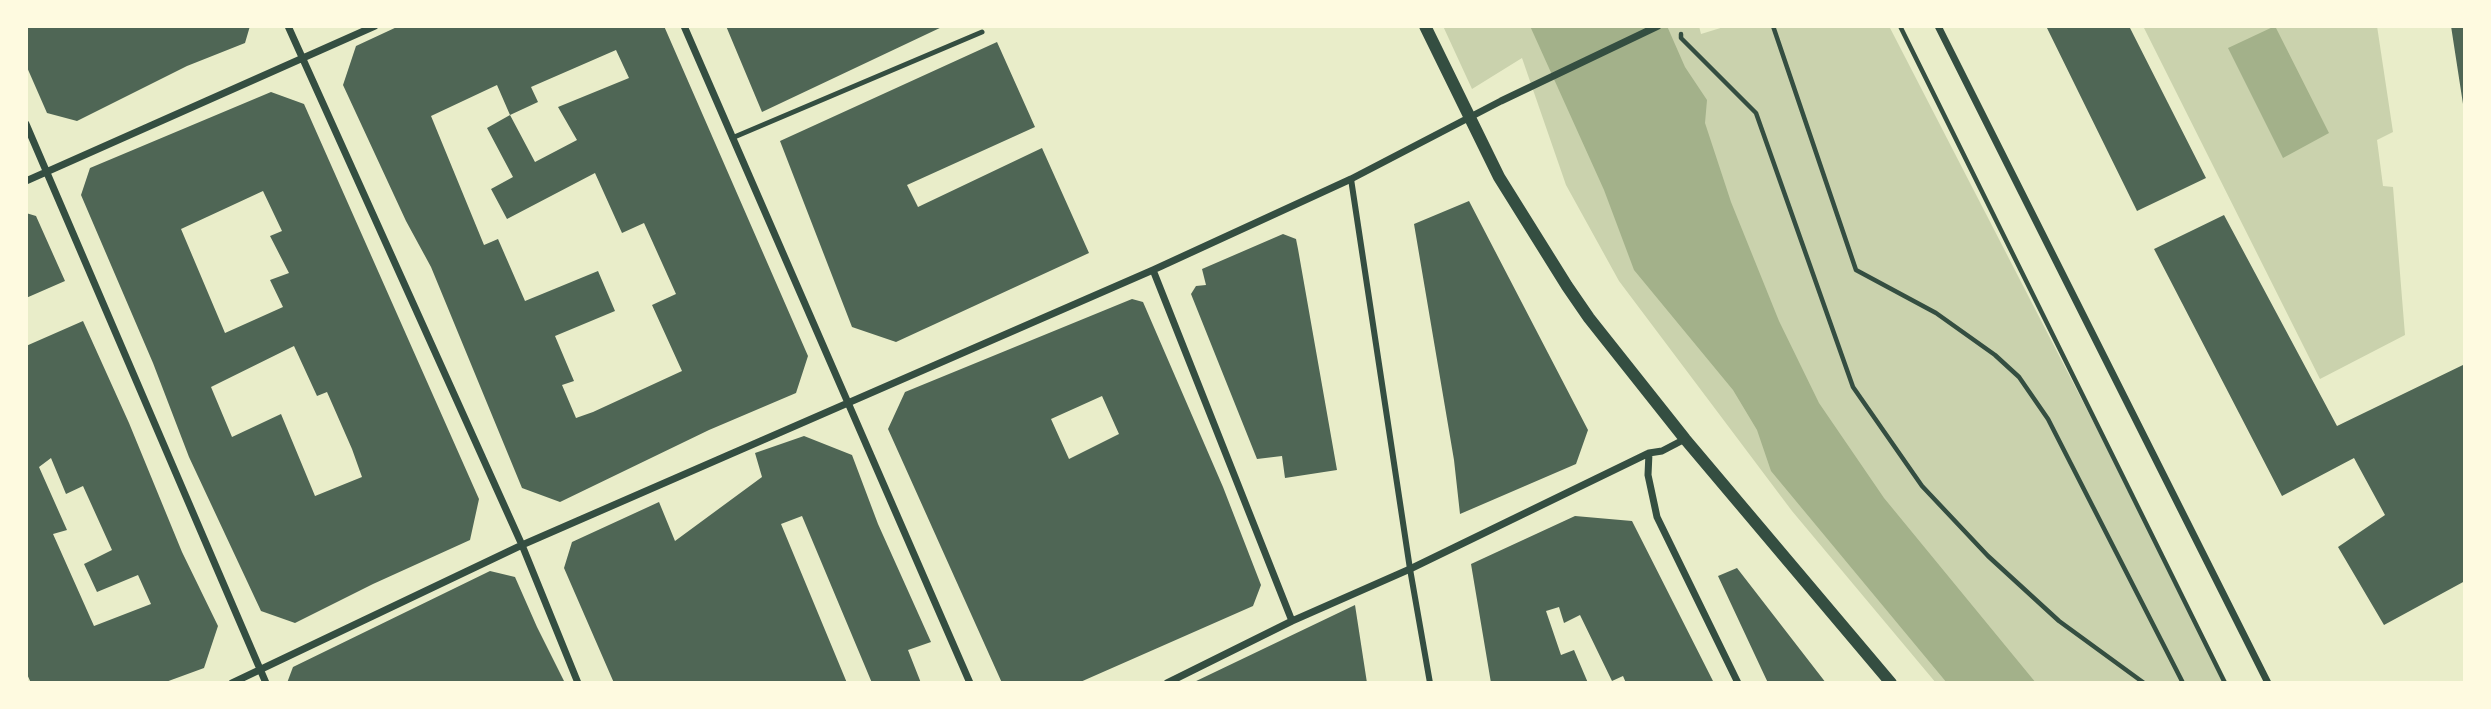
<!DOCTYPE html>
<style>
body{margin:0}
#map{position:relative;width:2491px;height:709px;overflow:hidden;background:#e9edc9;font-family:Montserrat,sans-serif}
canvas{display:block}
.frame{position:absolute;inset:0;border:28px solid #fefae0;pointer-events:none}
</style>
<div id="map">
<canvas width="2491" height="709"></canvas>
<div class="frame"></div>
</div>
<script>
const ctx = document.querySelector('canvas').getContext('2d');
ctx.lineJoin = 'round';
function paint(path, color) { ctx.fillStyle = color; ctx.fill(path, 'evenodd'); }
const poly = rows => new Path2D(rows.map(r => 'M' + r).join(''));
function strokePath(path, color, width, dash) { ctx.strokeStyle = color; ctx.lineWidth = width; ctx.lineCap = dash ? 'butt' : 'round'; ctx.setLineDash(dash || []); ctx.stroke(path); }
paint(poly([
 [1443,26,1699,26,1701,34,1727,26,1889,26,2228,683,1936,683,1792,511,1619,281,1566,185,1522,58,1472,89],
 [2143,26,2377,26,2393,132,2377,140,2383,186,2393,187,2405,335,2320,379]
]), '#cad2ad');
paint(poly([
 [1530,26,1667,26,1685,67,1707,100,1705,123,1731,202,1779,321,1819,403,1884,498,2036,683,1947,683,1771,471,1757,430,1733,390,1634,270,1604,190],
 [2275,26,2329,133,2283,158,2228,48]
]), '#a3b18a');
paint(poly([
 [26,26,250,26,245,43,187,66,77,121,47,113,26,65],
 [399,26,664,26,808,356,796,393,709,430,560,502,522,488,431,267,406,221,343,85,356,46],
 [616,50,629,78,558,107,577,140,535,162,510,115,538,102,531,87],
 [497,85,510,115,487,128,513,177,491,189,507,219,595,173,622,233,644,223,676,294,652,305,682,371,593,412,576,418,562,385,574,381,555,336,615,311,598,271,525,301,498,239,484,245,431,116],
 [726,26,944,26,762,112],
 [2046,26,2129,26,2206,178,2137,211],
 [2451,26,2465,26,2465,104,2463,104],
 [997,42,1035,127,907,185,918,207,1042,148,1089,253,896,342,852,327,780,141],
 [271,92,304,104,479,499,470,540,373,584,295,623,261,611,189,457,153,363,81,195,90,168],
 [263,191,282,231,270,236,289,273,270,280,283,307,225,333,181,229],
 [294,346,317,396,327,392,352,449,362,477,315,496,281,414,232,437,211,387],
 [1469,201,1588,430,1576,464,1460,514,1454,460,1414,224],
 [26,213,36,216,65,281,26,298],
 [2224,215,2337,426,2465,364,2465,581,2384,625,2338,547,2385,515,2354,458,2282,496,2154,249],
 [1283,234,1296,239,1298,249,1337,470,1285,478,1282,456,1257,459,1191,294,1196,286,1206,285,1202,269],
 [1132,299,1143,302,1223,487,1261,585,1253,606,1078,683,1002,683,888,429,905,392],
 [1102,396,1119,434,1069,459,1051,419],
 [83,321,129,423,182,552,218,626,204,668,163,683,31,683,26,672,26,346],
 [51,458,66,494,83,486,112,550,84,564,97,592,138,575,151,604,94,626,53,534,67,530,39,467],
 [804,436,852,455,878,524,931,642,908,650,921,683,872,683,802,516,781,524,847,683,614,683,564,568,572,542,659,502,675,541,762,477,755,453],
 [1575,516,1632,521,1714,683,1626,683,1623,676,1612,681,1580,615,1564,623,1559,607,1546,611,1561,655,1574,650,1588,683,1491,683,1471,564],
 [1737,568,1826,683,1768,683,1718,576],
 [490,571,515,577,537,627,565,683,287,683,293,667],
 [1355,605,1367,683,1192,683]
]), '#4f6655');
strokePath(poly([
 [1773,26,1856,270,1936,313,1995,355,2019,377,2048,419,2183,683],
 [1900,26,2225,683],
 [1681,34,1681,38,1756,113,1853,387,1922,486,1988,556,2059,621,2144,683]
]), '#344e41', 4.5);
strokePath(poly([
 [732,138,982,32]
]), '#344e41', 5);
strokePath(poly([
 [1351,179,1410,569,1430,683]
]), '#344e41', 6);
strokePath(poly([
 [288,26,522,545,578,683],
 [684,26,970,683],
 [1938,26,2268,683],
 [26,124,266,683],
 [26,181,375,26],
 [1153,270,1292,621],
 [1649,453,1648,475,1657,517,1738,683],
 [232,683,522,545,1153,270,1351,179,1501,101,1658,26],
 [1167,683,1292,621,1410,569,1649,453,1662,451,1685,439]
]), '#344e41', 7);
strokePath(poly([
 [1425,26,1499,177,1567,286,1589,318,1685,439,1891,683]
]), '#344e41', 12);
</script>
